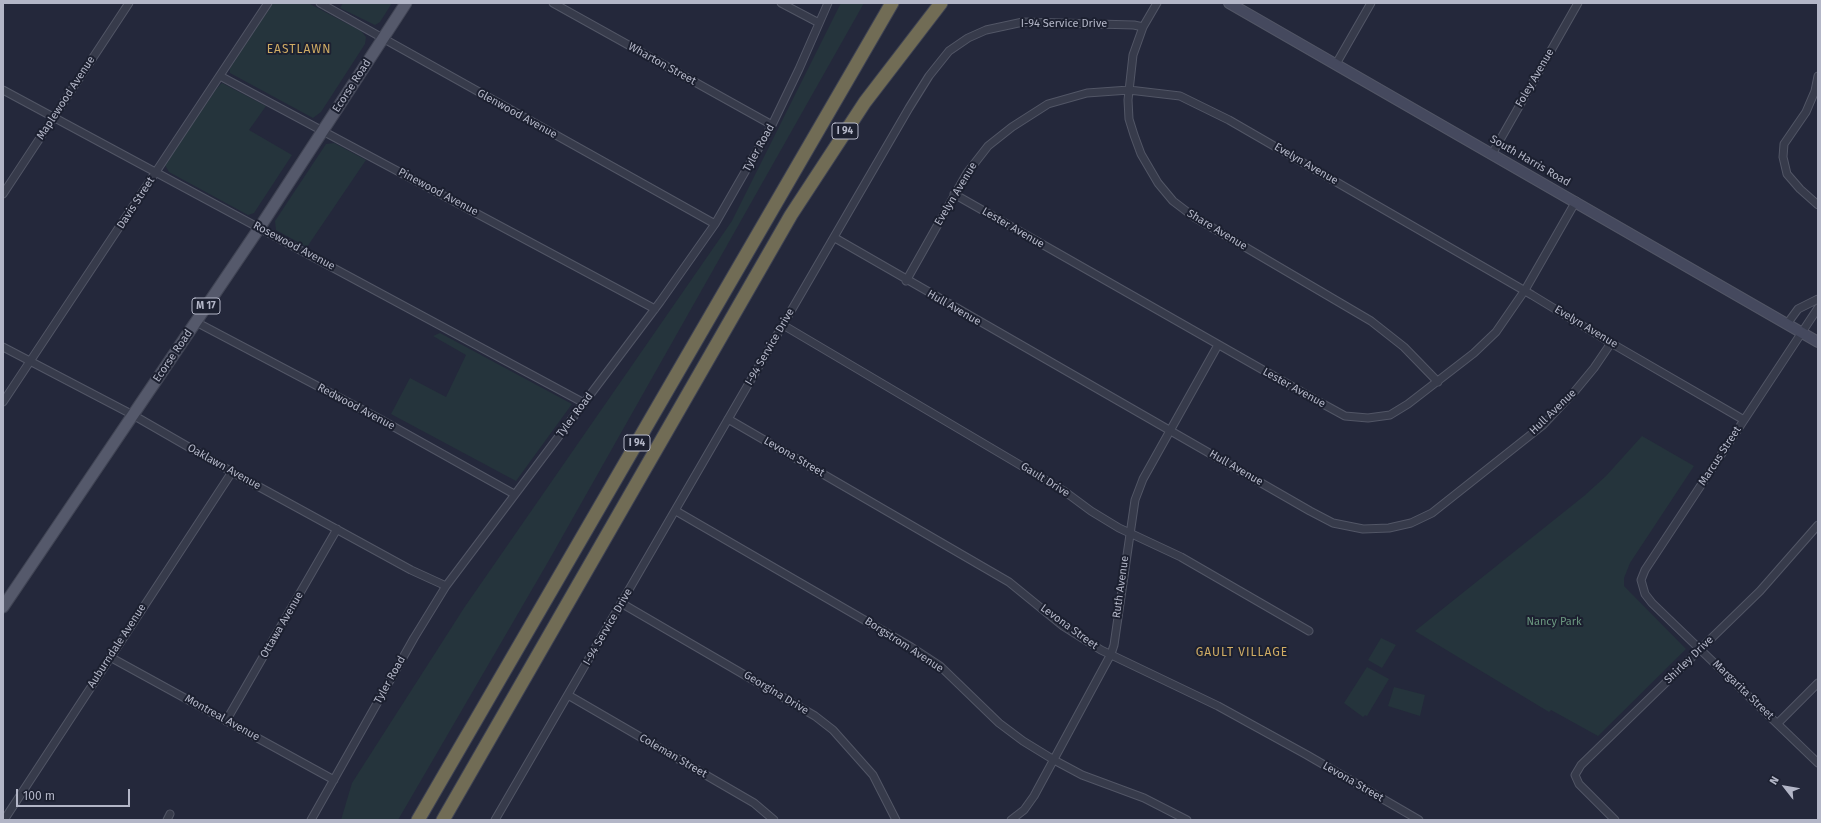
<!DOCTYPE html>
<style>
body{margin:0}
#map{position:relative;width:1821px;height:823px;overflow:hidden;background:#24283b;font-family:"Fira Sans",sans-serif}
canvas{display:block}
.frame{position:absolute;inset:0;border:4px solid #b3b6c7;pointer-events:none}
.north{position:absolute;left:1765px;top:767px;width:40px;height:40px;-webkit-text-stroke:3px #1c2030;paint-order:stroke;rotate:301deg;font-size:11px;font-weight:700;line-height:16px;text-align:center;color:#b3b6c7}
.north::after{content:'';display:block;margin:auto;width:14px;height:18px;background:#b3b6c7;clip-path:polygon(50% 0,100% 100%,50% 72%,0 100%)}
.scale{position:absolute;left:16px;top:789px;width:114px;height:18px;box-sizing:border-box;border:2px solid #b3b6c7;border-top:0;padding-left:5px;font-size:12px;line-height:14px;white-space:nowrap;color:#b3b6c7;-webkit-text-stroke:3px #1c2030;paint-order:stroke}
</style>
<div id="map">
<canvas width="1821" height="823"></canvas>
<div class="frame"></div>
<div class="north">N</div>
<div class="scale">100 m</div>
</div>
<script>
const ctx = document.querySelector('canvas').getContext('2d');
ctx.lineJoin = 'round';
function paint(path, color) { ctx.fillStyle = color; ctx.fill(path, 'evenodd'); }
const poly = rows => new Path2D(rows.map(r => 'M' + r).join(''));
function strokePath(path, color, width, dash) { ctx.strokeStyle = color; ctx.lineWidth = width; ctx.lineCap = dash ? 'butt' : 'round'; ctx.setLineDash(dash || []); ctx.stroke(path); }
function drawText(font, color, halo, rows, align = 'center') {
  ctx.font = font + ' "Fira Sans",sans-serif'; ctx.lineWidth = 4; ctx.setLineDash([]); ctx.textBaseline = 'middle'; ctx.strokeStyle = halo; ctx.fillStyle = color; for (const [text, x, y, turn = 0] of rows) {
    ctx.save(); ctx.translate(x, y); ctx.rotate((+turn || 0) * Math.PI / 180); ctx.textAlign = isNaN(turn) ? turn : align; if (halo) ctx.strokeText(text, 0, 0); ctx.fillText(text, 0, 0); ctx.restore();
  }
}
paint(poly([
 [273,3,308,3,361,31,366,37,365,44,321,112,313,118,230,73,230,68],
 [343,3,392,3,380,22,375,25,340,8],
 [841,3,864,3,548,562,398,820,341,820,352,783,464,608,732,221],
 [222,83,266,106,249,130,292,155,254,213,248,215,169,172,165,165,217,88],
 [334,143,366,160,307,247,276,230,275,221,326,144],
 [440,333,572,404,516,481,391,414,410,378,446,397,466,355,433,336],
 [1642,436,1694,466,1630,563,1624,578,1624,586,1686,649,1598,736,1551,710,1549,712,1415,631,1584,496,1606,476],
 [1381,638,1396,645,1382,668,1368,660],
 [1367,667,1389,679,1367,716,1365,715,1363,717,1344,703],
 [1394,687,1425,695,1420,716,1388,706]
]), '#25343c');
const minor = poly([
 [320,3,715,224],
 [553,3,772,125],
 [781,3,819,23],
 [1157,3,1143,27,1133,55,1128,100,1129,119,1134,135,1141,154,1158,183,1173,201,1194,217,1371,321,1404,347,1438,382],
 [1336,64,1371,3],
 [220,76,655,309],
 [1818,76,1815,91,1806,112,1784,144,1783,157,1787,174,1800,189,1818,205],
 [3,90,584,403],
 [1492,154,1578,3],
 [3,194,129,3],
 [954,194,1314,399,1345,416,1368,418,1390,415,1408,404,1474,353,1496,332,1525,290,1576,201],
 [835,238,1310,511,1333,523,1363,529,1389,528,1411,523,1432,513,1543,425,1575,391,1594,368,1611,343],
 [906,281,967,173,988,146,1012,127,1048,104,1087,93,1129,90,1180,96,1229,120,1532,295,1611,343,1744,420],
 [1818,308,1645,570,1641,580,1645,594,1652,603,1818,763],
 [196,322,378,418,514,494],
 [1787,324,1798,309,1818,299],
 [783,325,1064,491,1091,511,1119,528,1181,557,1309,631],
 [3,347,133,415,232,472,411,570,446,586],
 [3,402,268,3],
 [728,419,1009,582,1063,626,1101,650,1218,706,1307,755,1419,820],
 [676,511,911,647,940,666,999,723,1023,741,1054,760,1082,775,1144,798,1187,820],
 [621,603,815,716,833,730,873,775,896,820],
 [110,657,334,780],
 [568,695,754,803,774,820],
 [226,721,337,529],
 [1778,723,1818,683],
 [4,820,232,472],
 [167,820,170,814],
 [311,820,414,638,446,586,660,302,715,224,772,125,799,69,828,3],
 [495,820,909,108,929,76,949,51,968,38,986,30,1023,22,1134,25,1143,27],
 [1011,820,1024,810,1034,796,1111,654,1114,645,1135,500,1143,479,1218,345],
 [1615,820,1579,784,1575,775,1581,765,1760,591,1818,525]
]);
const secondary = poly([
 [1229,3,1818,342]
]);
const primary = poly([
 [3,607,260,227,406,3]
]);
const motorway = poly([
 [418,820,892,3],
 [443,820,791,215,865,102,941,3]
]);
strokePath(minor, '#525666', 9);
strokePath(secondary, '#525666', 12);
strokePath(primary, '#404454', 13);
strokePath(motorway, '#3f4353', 15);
strokePath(minor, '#373b4b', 7);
strokePath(secondary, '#45495e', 10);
strokePath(primary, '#55596b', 11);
strokePath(motorway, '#716c55', 13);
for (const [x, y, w] of [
 [845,131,26],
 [206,306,28],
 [637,443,26]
]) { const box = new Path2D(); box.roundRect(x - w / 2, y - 8, w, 16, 3); ctx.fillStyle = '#1c2030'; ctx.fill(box); strokePath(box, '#b3b6c7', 1); }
drawText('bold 10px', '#b3b6c7', null, [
 ["I 94",845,131],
 ["M 17",206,306],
 ["I 94",637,443]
]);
drawText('11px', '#b3b6c7', '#1c2030', [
 ["I-94 Service Drive",1064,24],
 ["Wharton Street",662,64,29],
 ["Foley Avenue",1535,78,-60],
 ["Ecorse Road",352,86,-57],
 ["Maplewood Avenue",66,98,-57],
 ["Glenwood Avenue",517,114,29],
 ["Tyler Road",759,148,-61],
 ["South Harris Road",1530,161,30],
 ["Evelyn Avenue",1306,164,30],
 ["Pinewood Avenue",438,192,28],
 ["Evelyn Avenue",956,194,-59],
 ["Davis Street",136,203,-57],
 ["Lester Avenue",1013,228,30],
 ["Share Avenue",1217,230,31],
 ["Rosewood Avenue",294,246,28],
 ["Hull Avenue",954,308,30],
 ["Evelyn Avenue",1586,327,31],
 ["I-94 Service Drive",770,347,-60],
 ["Ecorse Road",173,356,-56],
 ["Lester Avenue",1294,388,29],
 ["Redwood Avenue",356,407,28],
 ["Hull Avenue",1553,412,-44],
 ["Tyler Road",575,415,-53],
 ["Marcus Street",1720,456,-57],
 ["Levona Street",794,457,30],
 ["Oaklawn Avenue",224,467,29],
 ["Hull Avenue",1236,468,30],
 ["Gault Drive",1045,480,32],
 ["Ruth Avenue",1121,587,-82],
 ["Ottawa Avenue",282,625,-60],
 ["I-94 Service Drive",608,627,-60],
 ["Levona Street",1069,627,36],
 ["Borgstrom Avenue",904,645,33],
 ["Auburndale Avenue",117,646,-57],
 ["Shirley Drive",1689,660,-44],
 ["Tyler Road",390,680,-61],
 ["Margarita Street",1743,690,44],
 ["Georgina Drive",776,693,31],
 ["Montreal Avenue",222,718,29],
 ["Coleman Street",673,756,30],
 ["Levona Street",1353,782,30]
]);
drawText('11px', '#6b977f', '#1c2030', [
 ["Nancy Park",1554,622]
]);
ctx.letterSpacing = '1px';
drawText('12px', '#d0ac64', '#1c2030', [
 ["EASTLAWN",299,50],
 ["GAULT VILLAGE",1242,653]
]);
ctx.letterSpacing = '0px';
</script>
